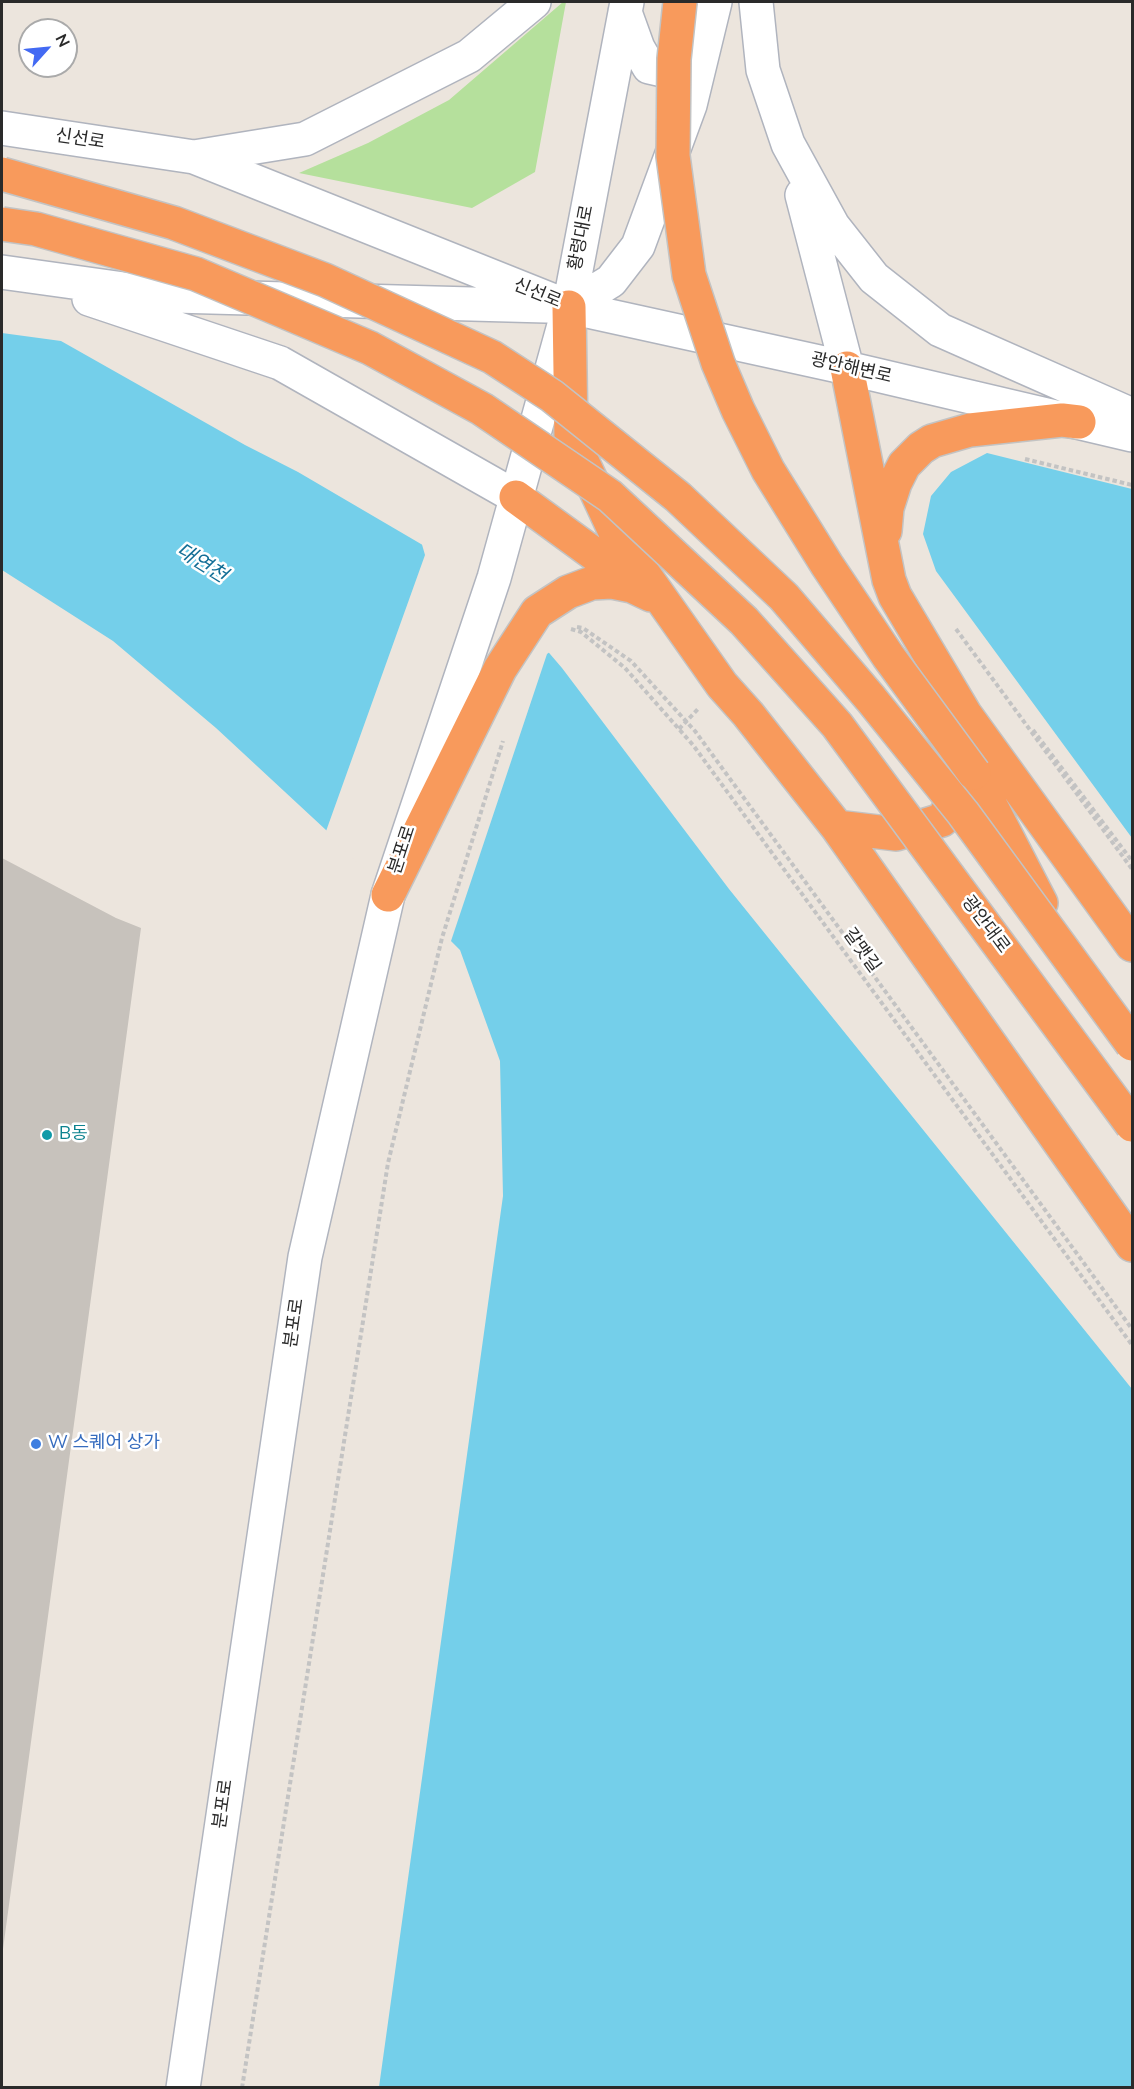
<!DOCTYPE html>
<meta charset="utf-8">
<style>
body{margin:0}
#map{position:relative;width:1134px;height:2089px;overflow:hidden;background:#ece5dd;font-family:"Nunito Sans",sans-serif}
canvas{display:block}
.frame{position:absolute;inset:0;border:3px solid #2a2a2a;pointer-events:none}
.north{position:absolute;left:18px;top:18px;width:60px;height:60px;box-sizing:border-box;background:#fff;border:2px solid #aaa;border-radius:50%;rotate:63deg;font-size:16px;font-weight:700;line-height:24px;text-align:center;color:#2a2a2a}
.north::after{content:'';display:block;margin:auto;width:21px;height:27px;background:#436af3;clip-path:polygon(50% 0,100% 100%,50% 72%,0 100%)}
</style>
<div id="map">
<canvas width="1134" height="2089"></canvas>
<div class="frame"></div>
<div class="north">N</div>
</div>
<script>
const ctx = document.querySelector('canvas').getContext('2d');
ctx.lineJoin = 'round';
function paint(path, color) { ctx.fillStyle = color; ctx.fill(path, 'evenodd'); }
const poly = rows => new Path2D(rows.map(r => 'M' + r).join(''));
function strokePath(path, color, width, dash) { ctx.strokeStyle = color; ctx.lineWidth = width; ctx.lineCap = dash ? 'butt' : 'round'; ctx.setLineDash(dash || []); ctx.stroke(path); }
function drawText(font, color, halo, rows, align = 'center') {
  ctx.font = font + ' "Nunito Sans","Noto Sans KR",sans-serif'; ctx.lineWidth = 5; ctx.setLineDash([]); ctx.textBaseline = 'middle'; ctx.strokeStyle = halo; ctx.fillStyle = color; for (const [text, x, y, turn = 0] of rows) {
    ctx.save(); ctx.translate(x, y); ctx.rotate((+turn || 0) * Math.PI / 180); ctx.textAlign = isNaN(turn) ? turn : align; if (halo) ctx.strokeText(text, 0, 0); ctx.fillText(text, 0, 0); ctx.restore();
  }
}
paint(poly([
 [563,2,566,2,535,172,472,208,299,173,368,143,449,100]
]), '#b5e09c');
paint(poly([
 [2,333,61,341,245,445,298,472,491,585,562,668,729,889,1132,1389,1132,2087,379,2087,503,1196,500,1061,460,950,446,936,395,894,216,728,113,641,2,570],
 [987,453,1132,489,1132,838,936,571,923,534,931,496,951,472]
]), '#74cfea');
paint(poly([
 [421,541,493,583,551,651,547,654,450,944,325,834,425,555]
]), '#ece5dd');
paint(poly([
 [2,858,116,918,141,928,3,1949]
]), '#c7c2bc');
const secondary = poly([
 [756,2,763,70,788,144,833,226,874,278,940,330,1132,415],
 [625,12,638,48,649,67,671,72,689,61,693,54],
 [2,128,194,157,569,307,847,368,1132,435],
 [194,157,305,139,469,56,534,2],
 [802,195,847,368],
 [2,272,174,296,546,306],
 [89,299,280,363,516,497],
 [569,307,611,281,638,246,690,105,715,2],
 [183,2088,305,1257,388,895,494,578,569,307,627,2]
]);
const highway = poly([
 [569,307,571,437,617,536,722,685,748,714,837,827,1132,1245],
 [847,368,889,580,895,596,965,714,1132,945],
 [516,497,638,586],
 [885,531,887,508,895,483,904,465,921,448,932,441,970,430,1062,420,1079,422],
 [974,773,1041,903],
 [837,827,896,834,942,820,964,785,969,740],
 [388,895,500,669,537,612,568,592,592,583,612,582,632,586,651,595]
]);
strokePath(secondary, '#b0b4be', 36);
strokePath(highway, '#c3c3c3', 36);
strokePath(poly([
 [1025,459,1132,485],
 [577,627,583,628,631,661,695,731,1132,1329],
 [571,629,581,632,625,668,693,745,1132,1345],
 [956,629,1132,869],
 [679,729,699,708],
 [1033,730,1132,861],
 [242,2088,388,1163,442,938,503,741]
]), '#c3c3c3', 4, [4.5, 3]);
strokePath(secondary, '#fff', 33);
strokePath(highway, '#f89a5c', 33);
const highwayBridge = poly([
 [680,2,674,59,673,156,689,275,718,363,738,410,768,470,827,565,888,656,974,773],
 [2,174,174,223,325,280,492,357,552,396,678,497,784,597,871,699,963,813,1132,1044],
 [2,224,36,229,196,274,370,348,482,409,610,496,744,621,837,725,1132,1125]
]);
strokePath(highwayBridge, '#c3c3c3', 36, []);
strokePath(highwayBridge, '#f89a5c', 33);
for (const [x, y, r, color] of [
 [47,1135,6,"#0f9aa8"],
 [36,1444,6,"#3f7fe0"]
]) { const dot = new Path2D(); dot.arc(x, y, r, 0, 2 * Math.PI); ctx.fillStyle = color; ctx.fill(dot); strokePath(dot, '#fff', 2); }
drawText('18px', '#2a2a2a', '#fff', [
 ["신선로",80,140,9],
 ["황령대로",582,238,-79],
 ["신선로",537,294,22],
 ["광안해변로",851,369,13],
 ["분포로",403,850,-72],
 ["광안대로",985,925,53],
 ["갈맷길",861,951,54],
 ["분포로",295,1323,-82],
 ["분포로",224,1804,-82]
]);
drawText('18px', '#0d838f', '#fff', [
 ["B동",59,1135]
], 'left');
drawText('18px', '#366cbe', '#fff', [
 ["W 스퀘어 상가",48,1444]
], 'left');
drawText('italic 20px', '#126e96', '#fff', [
 ["대연천",201,564,32]
]);
</script>
